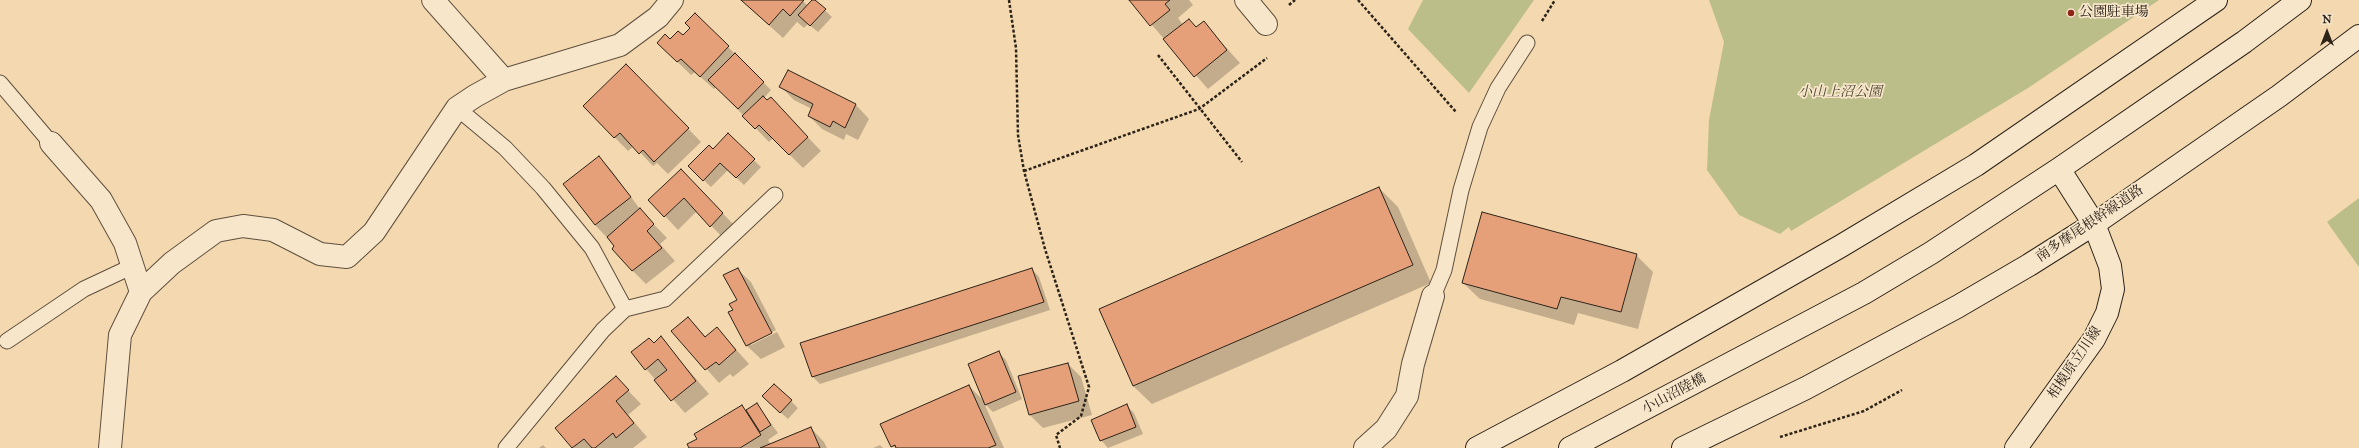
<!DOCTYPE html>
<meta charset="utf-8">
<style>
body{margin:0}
#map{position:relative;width:2359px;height:448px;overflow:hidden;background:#f4d8af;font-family:"IM FELL Great Primer",serif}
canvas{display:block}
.north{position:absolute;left:2307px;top:12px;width:40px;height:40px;-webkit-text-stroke:3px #f8e6cb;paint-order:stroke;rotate:0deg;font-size:11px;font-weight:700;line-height:16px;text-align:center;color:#2c2319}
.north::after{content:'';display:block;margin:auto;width:14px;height:18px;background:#2c2319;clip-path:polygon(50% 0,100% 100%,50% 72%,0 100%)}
</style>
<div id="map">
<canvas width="2359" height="448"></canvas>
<div class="north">N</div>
</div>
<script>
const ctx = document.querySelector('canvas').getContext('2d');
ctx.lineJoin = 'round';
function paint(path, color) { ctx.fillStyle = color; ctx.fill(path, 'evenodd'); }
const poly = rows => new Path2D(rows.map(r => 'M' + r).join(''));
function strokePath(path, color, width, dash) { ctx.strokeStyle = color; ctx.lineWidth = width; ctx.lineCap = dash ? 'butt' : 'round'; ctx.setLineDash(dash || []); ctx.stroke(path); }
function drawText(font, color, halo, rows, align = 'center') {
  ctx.font = font + ' "IM FELL Great Primer","Noto Serif JP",serif'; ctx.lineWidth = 3.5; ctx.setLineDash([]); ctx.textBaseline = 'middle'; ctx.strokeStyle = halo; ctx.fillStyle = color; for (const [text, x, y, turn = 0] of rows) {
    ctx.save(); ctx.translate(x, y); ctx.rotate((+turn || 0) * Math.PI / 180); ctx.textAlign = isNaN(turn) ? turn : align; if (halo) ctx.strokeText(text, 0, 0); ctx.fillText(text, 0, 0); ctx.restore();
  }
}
paint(poly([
 [1423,0,1534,0,1469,93,1408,29],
 [1709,0,2159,0,2028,88,1791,231,1789,227,1780,234,1739,215,1707,170,1709,120,1724,42],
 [2359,198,2359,267,2327,222]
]), '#bcbe8a');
paint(poly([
 [741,0,802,0,808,6,814,0,832,17,818,32,808,24,804,28,797,22,783,38],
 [1130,0,1189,0,1193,5,1178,18,1183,25,1189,20,1197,28,1204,23,1240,63,1208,89],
 [695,14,771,90,764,98,784,112,821,151,803,168,773,138,769,142,716,87,714,89,695,72,691,75,658,43,683,36,691,28],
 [788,72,856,105,869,119,858,140,846,134,844,140,822,129,809,116,812,109,794,100,781,87],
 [640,79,701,142,668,174,657,163,653,166,634,146,628,151,584,106],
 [728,135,761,167,744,185,728,170,711,187,689,166,713,150],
 [599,157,612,171,642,212,667,238,660,244,675,261,646,284,632,270,615,246,595,225,564,185],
 [694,184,736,227,724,239,697,211,678,230,650,200],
 [1379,188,1398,207,1431,283,1152,404,1133,386],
 [1636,255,1653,272,1638,329,1578,313,1574,325,1480,299,1463,283],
 [737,269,751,282,776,330,751,343,751,345,777,332,785,347,761,359,747,346,730,312,734,310,738,301],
 [1032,269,1039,277,1050,310,820,384,813,377,802,344],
 [688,318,706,337,717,328,749,364,733,377,730,374,719,383,673,331],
 [661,338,709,394,685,413,646,369,654,344],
 [998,352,1006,360,1022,399,993,412,984,403,1004,448,891,447,969,386,984,401],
 [1068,364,1081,377,1092,415,1043,428,1029,414],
 [616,378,641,404,628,415,647,437,633,448,574,448,557,429],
 [791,401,798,408,788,419,771,404],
 [757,404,778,433,768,440,771,445,811,428,824,442,827,448,691,448,698,439,742,406,746,411],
 [1127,406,1134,413,1143,434,1108,448,1101,440],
 [543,445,546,448,539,448],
 [880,445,883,448,873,448]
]), '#0003');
const building = poly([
 [741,0,804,0,790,16,783,9,769,25,741,0],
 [812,0,815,0,826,9,810,26,798,15,812,0],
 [1129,0,1170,0,1165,4,1170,10,1150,26,1129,0],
 [695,13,729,46,700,77,681,59,677,62,657,43,665,34,670,39,678,31,683,35,690,28,685,23,695,13],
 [1189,19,1196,27,1204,21,1227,50,1194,77,1163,39,1189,19],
 [735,53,764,82,738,109,708,80,735,53],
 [626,64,689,128,654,162,643,150,639,154,620,133,614,138,583,106,626,64],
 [788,70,856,104,845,128,833,121,830,127,808,116,813,104,779,87,788,70],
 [763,96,767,100,771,97,808,137,789,155,759,125,755,129,742,116,763,96],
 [728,133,755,159,736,178,720,163,703,181,688,166,709,145,713,149,728,133],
 [599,156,631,197,595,225,563,184,599,156],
 [681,169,723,213,710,227,684,198,664,217,648,200,681,169],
 [1379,187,1413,265,1133,386,1099,309,1379,187],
 [640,208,654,224,647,231,662,248,632,271,612,249,614,246,607,237,640,208],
 [1482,212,1637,254,1621,312,1561,297,1557,309,1462,283,1482,212],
 [738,268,772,333,746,346,728,312,733,310,729,304,737,300,723,275,738,268],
 [1032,268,1044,302,812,377,800,343,1032,268],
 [688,317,705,337,717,327,736,350,719,365,716,362,705,370,671,331,688,317],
 [661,336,696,381,671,401,654,380,667,370,658,359,645,370,631,352,649,338,654,343,661,336],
 [999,351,1016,392,985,405,968,364,999,351],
 [1068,363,1079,401,1029,415,1018,376,1068,363],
 [616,376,629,390,616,401,634,423,616,438,613,433,595,448,592,448,584,439,572,448,555,428,616,376],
 [774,384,792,400,780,413,762,396,774,384],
 [969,385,996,445,988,448,896,448,895,445,891,447,880,424,969,385],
 [757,403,771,425,760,432,746,410,757,403],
 [1127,404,1136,427,1100,441,1091,420,1127,404],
 [742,405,761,435,740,448,689,448,687,444,697,439,694,434,742,405],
 [811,427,820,448,760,448,811,427]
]);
paint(building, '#e5a079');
strokePath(building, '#2c2319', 1);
const service = poly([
 [0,83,51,143],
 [457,108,505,148,543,188,592,248,625,309],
 [1433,296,1444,270,1461,190,1480,127,1498,88,1527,43],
 [7,341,84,289,133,266],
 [506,448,603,330,625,309,665,299,775,195]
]);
const minor = poly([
 [433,0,504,80],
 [1246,0,1266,24],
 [51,143,101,200,125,243,141,292],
 [110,448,120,335,141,292,172,263,216,231,243,226,273,230,320,254,347,257,374,232,457,108,475,96,504,80,620,45,658,17,672,0],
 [1365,448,1386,429,1407,396,1413,364,1433,296]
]);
const secondary = poly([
 [1477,448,1622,371,1841,246,1976,165,2216,0],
 [1570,448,1864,293,1931,253,2059,169,2244,42,2300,0],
 [1683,448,1806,388,1957,307,2029,265,2094,224,2279,96,2359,36],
 [2016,448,2094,339,2107,313,2113,289,2110,266,2094,224,2059,169]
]);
strokePath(service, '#5e503e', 17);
strokePath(minor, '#5e503e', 24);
strokePath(secondary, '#2c2319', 24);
strokePath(poly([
 [1009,0,1016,48,1018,135,1024,171,1045,249,1089,387,1081,416,1056,435,1060,448],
 [1358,0,1456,112],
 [1289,5,1295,0],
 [1542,21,1555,0],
 [1158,55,1242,162],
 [1024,171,1199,109,1267,58],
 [1780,437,1864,411,1902,390]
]), '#2c2319', 2.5, [3, 2]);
strokePath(service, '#f8e6cb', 15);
strokePath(minor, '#f8e6cb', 22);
strokePath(secondary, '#f8e6cb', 22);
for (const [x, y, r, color] of [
 [2071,13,4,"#8f2418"]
]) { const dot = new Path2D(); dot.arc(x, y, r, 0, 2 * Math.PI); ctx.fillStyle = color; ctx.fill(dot); strokePath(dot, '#f8e6cb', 1.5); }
drawText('14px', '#2c2319', '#f8e6cb', [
 ["公園駐車場",2079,13]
], 'left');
drawText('italic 14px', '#504a35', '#f8e6cb', [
 ["小山上沼公園",1840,93]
]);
drawText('14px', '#2c2319', '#f8e6cb', [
 ["南多摩尾根幹線道路",2090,224,-34],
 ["相模原立川線",2075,363,-56],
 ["小山沼陸橋",1674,394,-28]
]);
</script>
